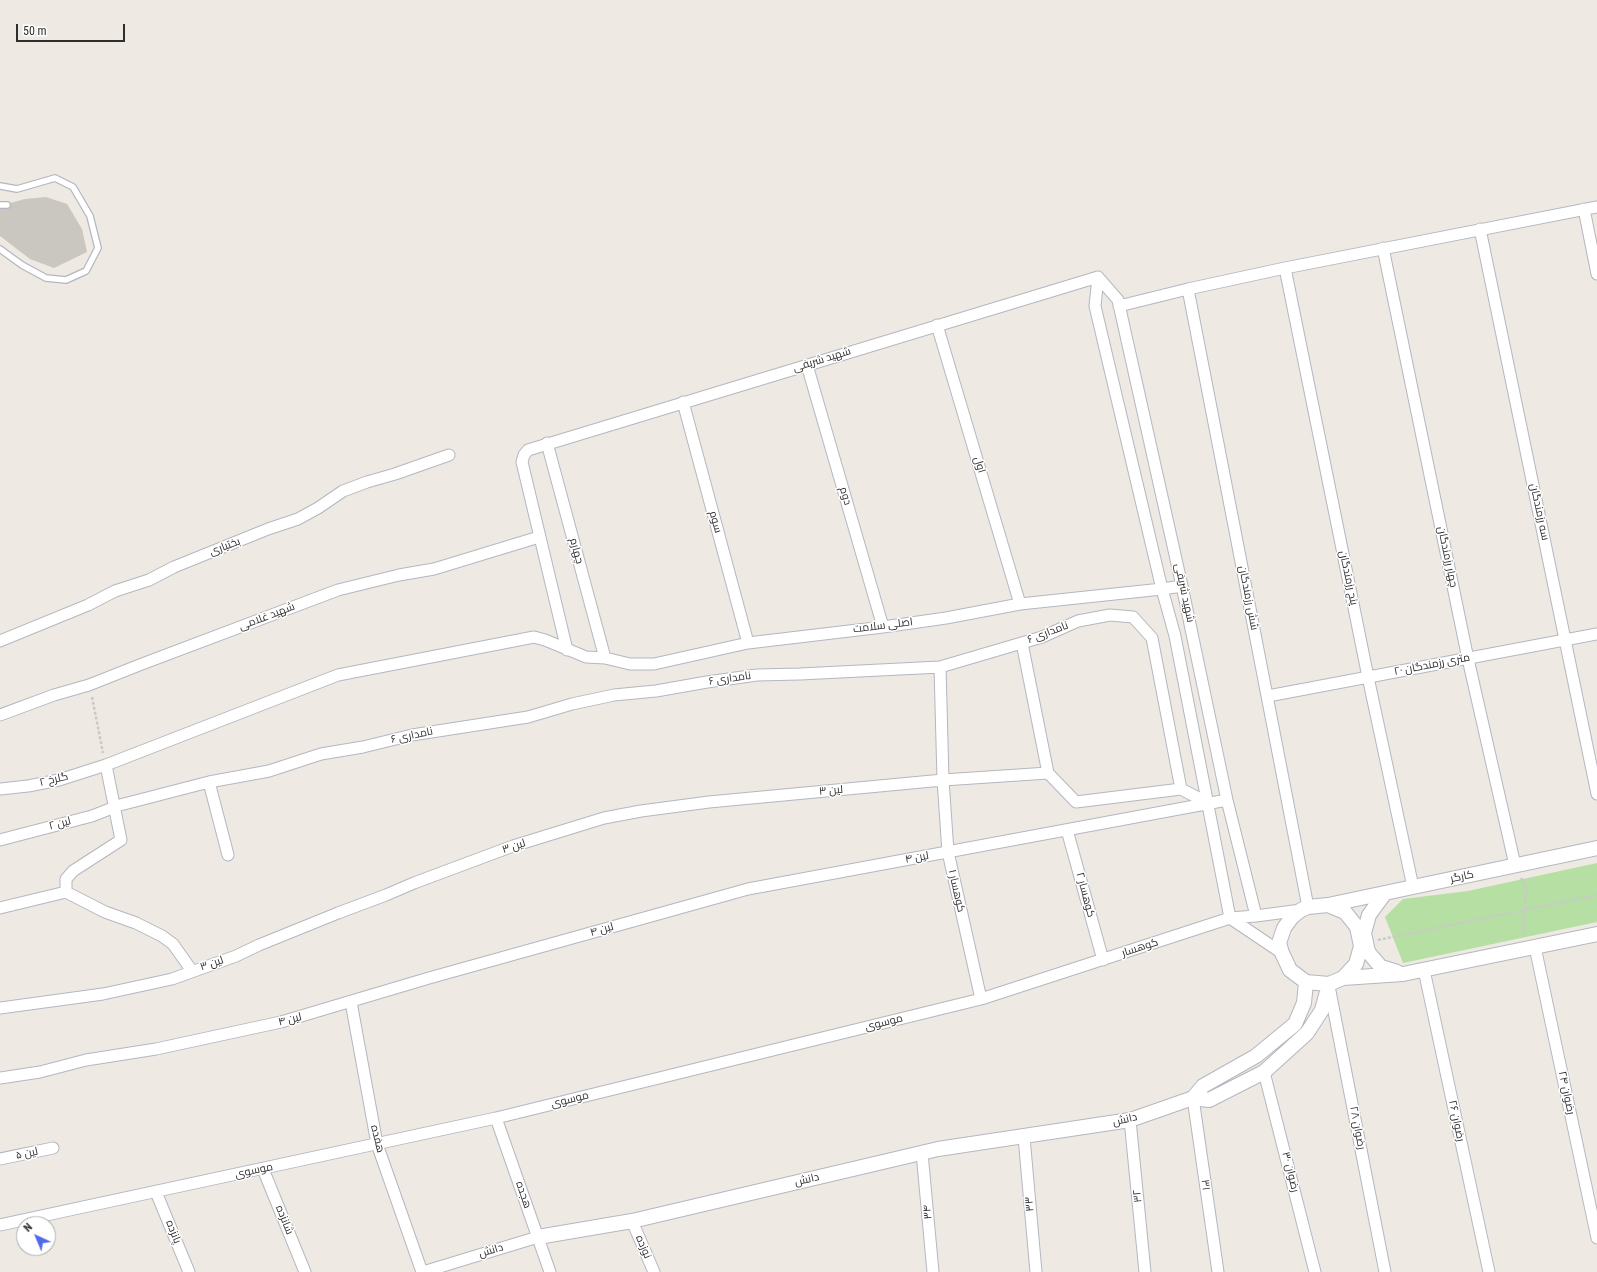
<!DOCTYPE html>
<meta charset="utf-8">
<style>
body{margin:0}
#map{position:relative;width:1597px;height:1272px;overflow:hidden;background:#eee9e2;font-family:"Roboto Condensed",sans-serif}
canvas{display:block}
.north{position:absolute;left:16px;top:1216px;width:40px;height:40px;box-sizing:border-box;background:#fff;border:1px solid #ababab;border-radius:50%;rotate:316deg;font-size:11px;font-weight:700;line-height:16px;text-align:center;color:#2e2e2e}
.north::after{content:'';display:block;margin:auto;width:14px;height:18px;background:#516aec;clip-path:polygon(50% 0,100% 100%,50% 72%,0 100%)}
.scale{position:absolute;left:16px;top:24px;width:109px;height:18px;box-sizing:border-box;border:2px solid #2e2e2e;border-top:0;padding-left:5px;font-size:12px;line-height:14px;white-space:nowrap;color:#2e2e2e;-webkit-text-stroke:3px #fff;paint-order:stroke}
</style>
<div id="map">
<canvas width="1597" height="1272"></canvas>
<div class="north">N</div>
<div class="scale">50 m</div>
</div>
<script>
const ctx = document.querySelector('canvas').getContext('2d');
ctx.lineJoin = 'round';
function paint(path, color) { ctx.fillStyle = color; ctx.fill(path, 'evenodd'); }
const poly = rows => new Path2D(rows.map(r => 'M' + r).join(''));
function strokePath(path, color, width, dash) { ctx.strokeStyle = color; ctx.lineWidth = width; ctx.lineCap = dash ? 'butt' : 'round'; ctx.setLineDash(dash || []); ctx.stroke(path); }
function drawText(font, color, halo, rows, align = 'center') {
  ctx.font = font + ' "Roboto Condensed",Cairo,sans-serif'; ctx.lineWidth = 3; ctx.setLineDash([]); ctx.textBaseline = 'middle'; ctx.strokeStyle = halo; ctx.fillStyle = color; for (const [text, x, y, turn = 0] of rows) {
    ctx.save(); ctx.translate(x, y); ctx.rotate((+turn || 0) * Math.PI / 180); ctx.textAlign = isNaN(turn) ? turn : align; if (halo) ctx.strokeText(text, 0, 0); ctx.fillText(text, 0, 0); ctx.restore();
  }
}
paint(poly([
 [1597,863,1597,922,1403,963,1385,917,1403,899,1468,891]
]), '#b6dfa4');
paint(poly([
 [46,197,67,204,82,229,87,252,54,268,30,259,0,236,0,206,25,199]
]), '#cac7c0');
const service = poly([
 [0,186,17,189,55,178,73,187,90,216,98,248,86,271,66,280,46,278,22,265,0,249],
 [0,205,7,205]
]);
const minor = poly([
 [1584,209,1597,274],
 [1480,229,1597,794],
 [1383,248,1468,659,1515,865],
 [1285,268,1368,677,1413,887],
 [1098,277,1118,300,1182,586,1227,800,1256,916],
 [1098,277,1095,306,1162,589,1175,636,1230,918],
 [1188,289,1308,907],
 [1119,306,1188,289,1285,268,1597,207],
 [937,325,1020,604],
 [807,365,883,627],
 [683,402,748,643],
 [547,443,605,658],
 [0,641,88,605,115,591,149,580,174,567,268,529,298,519,318,508,343,491,367,482,395,474,449,455],
 [1022,643,1048,773,1076,802,1181,789],
 [567,650,522,462,524,455,528,450,1098,277],
 [940,667,943,780,948,852,981,999],
 [1268,696,1597,634],
 [0,715,54,695,89,685,142,664,338,590,399,575,434,569,539,537],
 [209,782,228,855],
 [0,789,28,786,59,780,106,765,338,675,534,637,545,640,586,657,605,658,630,664,654,664,748,643,883,627,946,618,1020,604,1162,589,1182,586],
 [1067,830,1103,960],
 [0,840,92,816,120,805,209,782,269,771,321,754,363,747,412,735,528,717,572,704,614,695,656,691,707,682,757,675,800,674,940,667,1042,637,1078,621,1110,615,1133,617,1152,638,1181,789,1208,803],
 [66,892,66,879,73,871,121,840,106,765],
 [0,908,66,892,105,912,136,923,162,936,173,944,192,971],
 [1230,918,1282,953],
 [1535,947,1597,1238],
 [1424,970,1489,1272],
 [1329,986,1385,1272],
 [351,1002,377,1144,422,1272],
 [0,1008,103,994,172,979,236,956,259,945,338,913,386,895,414,883,513,846,604,818,641,811,709,802,943,780,1048,773],
 [1264,1072,1315,1272],
 [0,1078,40,1072,86,1060,156,1049,281,1022,429,978,748,889,1227,800],
 [1193,1098,1218,1272],
 [496,1118,550,1272],
 [1130,1120,1145,1272],
 [1024,1137,1036,1272],
 [922,1153,933,1272],
 [0,1159,53,1148],
 [263,1169,305,1272],
 [156,1192,189,1272],
 [632,1221,654,1272],
 [0,1225,496,1118,981,999,1230,918,1256,916,1301,910],
 [423,1272,538,1237]
]);
const tertiary = poly([
 [1385,893,1369,915,1364,933,1368,952,1381,967,1397,972],
 [1328,905,1597,848],
 [1328,905,1345,912,1357,927,1361,946,1356,964,1343,978,1329,984,1306,982,1290,970,1282,953,1279,943,1284,928,1292,917,1301,910,1308,907,1328,905],
 [1343,978,1403,974,1597,934],
 [1193,1098,1203,1086,1256,1056,1295,1024,1304,1003,1306,982],
 [538,1237,632,1221,938,1149,1130,1120,1193,1098,1209,1100,1264,1072,1307,1033,1322,1010,1329,984]
]);
strokePath(service, '#b5b7c0', 8);
strokePath(minor, '#b5b7c0', 13);
strokePath(tertiary, '#b5b7c0', 16);
strokePath(poly([
 [92,697,103,753],
 [1521,878,1526,887,1523,928,1527,935],
 [1378,940,1597,895]
]), '#c9c9c9', 2.5, [3, 2]);
strokePath(service, '#fff', 5.5);
strokePath(minor, '#fff', 11);
strokePath(tertiary, '#fff', 14);
drawText('11px', '#2e2e2e', '#fff', [
 ["شهید شریفی",822,360,-17],
 ["اول",979,465,73],
 ["دوم",845,496,74],
 ["سه رزمندگان",1539,512,78],
 ["سوم",715,522,75],
 ["بختیاری",225,547,-21],
 ["چهارم",576,551,75],
 ["چهار رزمندگان",1447,557,78],
 ["پنج رزمندگان",1348,578,78],
 ["شهید شریفی",1184,593,78],
 ["شش رزمندگان",1248,598,79],
 ["شهید غلامی",267,617,-21],
 ["اصلی سلامت",883,626,-7],
 ["نامداری ۶",1048,633,-21],
 ["۲۰ متری رزمندگان",1432,665,-11],
 ["نامداری ۶",730,679,-8],
 ["نامداری ۶",412,736,-12],
 ["گلرخ ۲",54,780,-13],
 ["لین ۳",831,791,-5],
 ["لین ۲",60,824,-15],
 ["لین ۳",514,847,-18],
 ["لین ۴",917,858,-10],
 ["کارگر",1462,877,-12],
 ["کوهسار ۱",956,891,77],
 ["کوهسار ۲",1085,895,75],
 ["لین ۴",602,930,-16],
 ["کوهسار",1140,948,-18],
 ["لین ۳",212,964,-19],
 ["لین ۴",290,1020,-14],
 ["موسوی",884,1023,-14],
 ["رضوان ۲۴",1566,1093,78],
 ["موسوی",570,1100,-14],
 ["دانش",1125,1120,-13],
 ["رضوان ۲۶",1456,1121,78],
 ["رضوان ۲۸",1357,1128,79],
 ["هفده",377,1139,76],
 ["لین ۵",27,1154,-12],
 ["موسوی",254,1171,-12],
 ["رضوان ۳۰",1290,1172,76],
 ["دانش",807,1180,-13],
 ["۳۱",1205,1185,82],
 ["هجده",523,1195,71],
 ["۳۲",1138,1196,-96],
 ["۳۳",1030,1204,-95],
 ["۳۴",928,1212,-95],
 ["شانزده",284,1220,68],
 ["پانزده",173,1232,68],
 ["نوزده",643,1247,67],
 ["دانش",491,1251,-17]
]);
</script>
